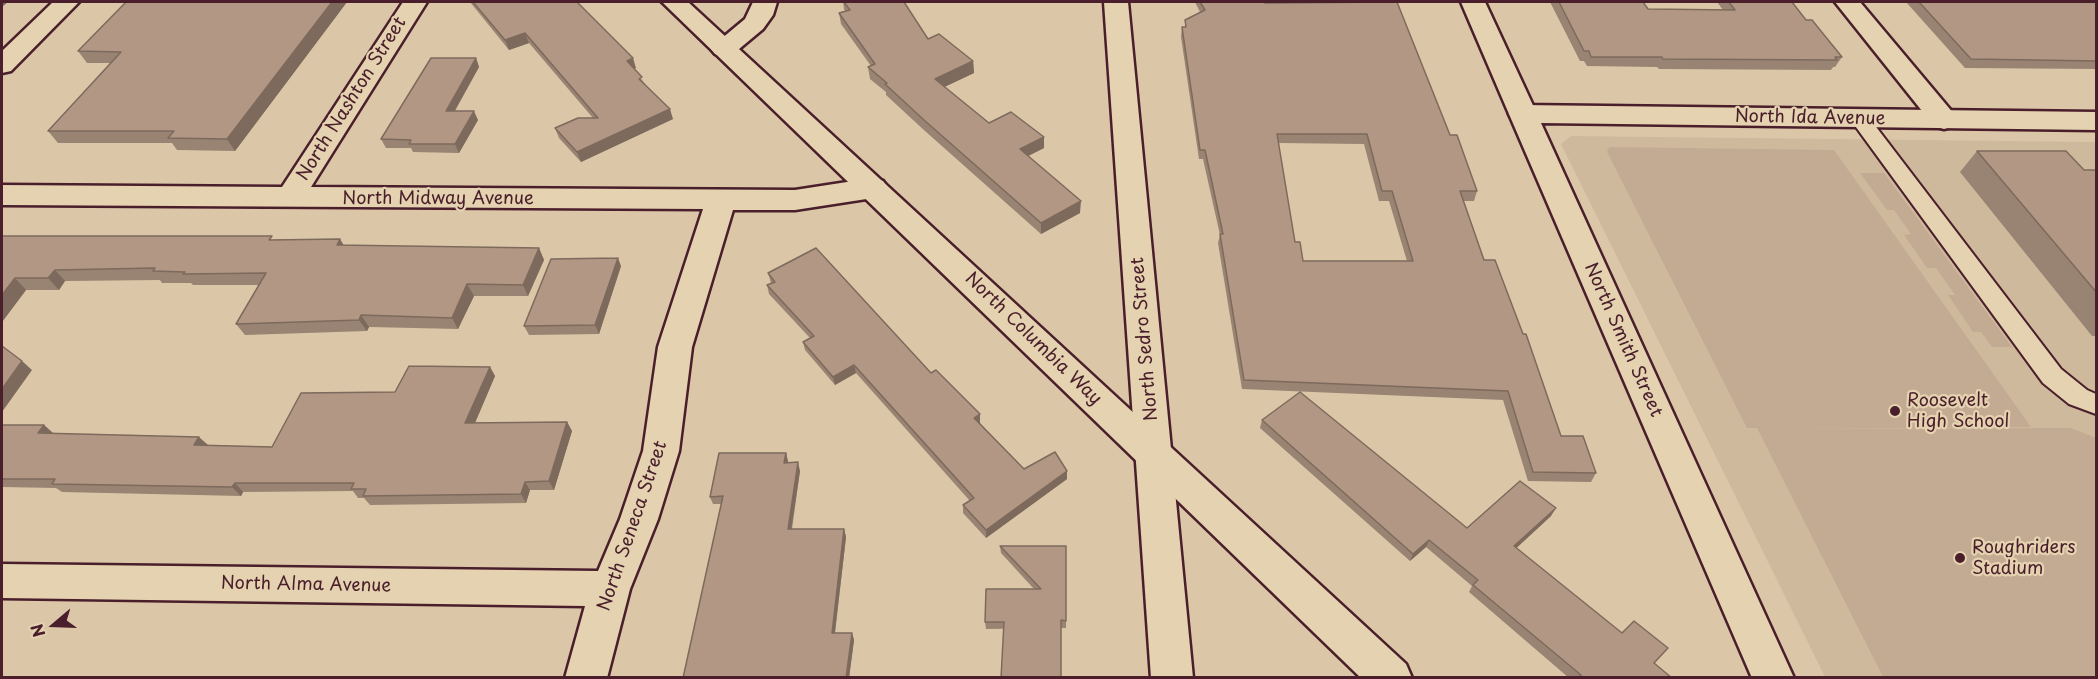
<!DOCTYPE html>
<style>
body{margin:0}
#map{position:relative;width:2098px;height:679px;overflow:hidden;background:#dbc7a8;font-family:"Playpen Sans",sans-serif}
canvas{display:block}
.frame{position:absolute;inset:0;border:3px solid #4a1f2b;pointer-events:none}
.north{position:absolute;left:24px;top:595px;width:60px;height:60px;-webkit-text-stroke:4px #e4d2b0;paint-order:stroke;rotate:251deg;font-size:16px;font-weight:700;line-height:24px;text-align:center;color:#4a1f2b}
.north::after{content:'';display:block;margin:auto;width:21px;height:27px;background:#4a1f2b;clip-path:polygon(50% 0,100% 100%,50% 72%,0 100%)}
</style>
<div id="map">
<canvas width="2098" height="679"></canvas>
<div class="frame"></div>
<div class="north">N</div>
</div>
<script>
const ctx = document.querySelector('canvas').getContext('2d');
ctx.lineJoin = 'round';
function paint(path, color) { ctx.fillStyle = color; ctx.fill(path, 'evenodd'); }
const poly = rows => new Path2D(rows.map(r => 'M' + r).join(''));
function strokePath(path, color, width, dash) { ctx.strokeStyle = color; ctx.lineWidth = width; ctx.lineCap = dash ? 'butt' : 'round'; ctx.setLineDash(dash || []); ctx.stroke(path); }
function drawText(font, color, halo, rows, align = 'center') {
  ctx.font = font + ' "Playpen Sans",sans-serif'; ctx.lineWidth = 4.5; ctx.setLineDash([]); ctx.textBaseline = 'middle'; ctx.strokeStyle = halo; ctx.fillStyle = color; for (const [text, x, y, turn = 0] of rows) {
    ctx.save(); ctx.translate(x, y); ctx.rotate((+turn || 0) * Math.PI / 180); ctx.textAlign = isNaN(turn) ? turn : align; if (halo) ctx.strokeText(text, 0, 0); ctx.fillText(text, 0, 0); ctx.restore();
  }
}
paint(poly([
 [1571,136,2096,142,2096,677,1825,677,1561,144]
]), '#cfb99d');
paint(poly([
 [1609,147,1834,150,2031,427,1778,429,2071,428,2096,438,2096,677,1883,677,1757,428,1747,428,1607,152],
 [1860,173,1884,173,2012,347,1992,347,1981,332,1973,332,1948,295,1955,295,1936,268,1927,268,1904,235,1911,234,1894,210,1887,210]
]), '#c3ab93');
const service = poly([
 [1860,113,1867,115,2061,369,2087,390,2096,394,2096,414,2069,404,2043,383,1853,123,1850,119,1853,115,1860,113]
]);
const minor = poly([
 [403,2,427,2,311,187,795,190,873,178,883,181,888,188,883,195,873,198,795,210,733,210,692,347,679,451,658,519,630,589,607,678,565,678,585,606,2,598,2,564,598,571,620,519,643,451,658,347,703,209,2,205,2,185,282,187,403,2],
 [753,2,777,2,773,15,763,29,733,54,724,57,715,54,711,49,715,44,745,19,753,2],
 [1104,2,1128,2,1193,678,1151,678,1104,2],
 [1461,2,1485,2,1537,114,1533,120,1523,123,1513,120,1509,114,1461,2],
 [1835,2,1860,2,1954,114,1958,120,1954,126,1944,129,1934,126,1835,2]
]);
const tertiary = poly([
 [662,2,688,2,1406,664,1412,678,1361,678,662,2],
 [1523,105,2096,112,2096,130,1541,123,1794,678,1752,678,1509,114,1513,108,1523,105]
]);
const secondary = poly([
 [53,2,79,2,11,71,2,73,2,51,53,2]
]);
strokePath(service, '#4a1f2b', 4);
strokePath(minor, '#4a1f2b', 5);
strokePath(tertiary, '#4a1f2b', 5);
strokePath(secondary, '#4a1f2b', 5);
paint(service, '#e4d2b0');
paint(minor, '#e4d2b0');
paint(tertiary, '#e4d2b0');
paint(secondary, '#e4d2b0');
paint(poly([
 [126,2,347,2,235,151,177,150,172,143,58,143,48,131,110,63,87,63,78,51],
 [470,2,577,2,636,68,634,69,645,84,673,119,581,162,559,138,555,128,593,118,529,43,509,50],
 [843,2,904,2,928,39,973,61,974,73,944,87,989,123,1044,137,1044,148,1028,156,1080,213,1041,234,925,131,886,95,886,92,870,79,868,67,871,66,841,24,839,13,845,11,844,9],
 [1195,2,1264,2,1450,135,1477,191,1474,201,1463,201,1484,260,1561,436,1596,473,1591,482,1528,481,1503,400,1242,389,1218,243,1220,235,1203,159,1199,159,1181,37,1182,27,1185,27,1185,20,1200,12],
 [1278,143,1364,144,1379,201,1389,201,1407,261,1303,261,1295,242],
 [1550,2,1643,2,1648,9,1723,10,1717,2,1792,2,1806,20,1842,57,1835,67,1833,67,1831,70,1659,69,1657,67,1587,66,1584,61,1580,61],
 [1906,2,2097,2,2097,69,1965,68],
 [476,58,479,67,455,111,478,120,459,153,413,152,411,148,386,148,381,139],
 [1977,151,2084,170,2097,170,2097,336,2092,336,1960,172],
 [2,236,275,240,340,239,344,246,539,248,544,260,528,296,474,296,458,329,369,327,367,331,245,335,236,324,259,285,193,285,191,283,162,283,160,280,65,281,59,290,26,290,2,322],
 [621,266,599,334,529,335,524,326],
 [768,273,931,373,980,414,980,423,1024,469,1067,479,986,538,963,513,963,505,970,501,856,373,835,385,805,350,803,342,810,338,769,294,767,285,771,283],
 [490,367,495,376,475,423,567,422,572,431,554,490,530,490,526,503,370,505,364,498,358,498,353,491,243,492,241,496,62,492,56,488,2,487,2,425,44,425,53,433,208,446,272,447,395,392],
 [1262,420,1467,528,1551,516,1516,548,1672,678,1569,678,1469,592,1472,586,1426,547,1410,561,1260,428],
 [786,453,788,463,800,471,792,529,844,529,846,537,835,633,852,633,854,640,849,678,683,678,722,504,713,504,710,497],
 [1000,546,1066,546,1066,628,986,629,985,622,1034,589,1001,553]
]), '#998372');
paint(poly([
 [2,2,8,2,2,7],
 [332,2,347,2,235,151,227,139],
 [525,33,529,43,509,50,505,40],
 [476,58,479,67,450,119,446,111],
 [633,58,636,68,630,71,627,61],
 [973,61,974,73,936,91,935,79],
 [670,109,673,119,581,162,577,152],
 [474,111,478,120,459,153,455,144],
 [1044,137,1044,148,1020,160,1020,149],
 [1081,201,1080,213,1041,234,1041,223],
 [340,239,347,251,337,245],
 [539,248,544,260,528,296,523,285],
 [618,258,621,266,599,334,595,325],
 [55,270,65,281,59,290,48,278],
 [15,278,26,290,2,322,2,295],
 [467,284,474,296,458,329,452,318],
 [361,315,369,327,367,331,359,320],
 [22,361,32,370,2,412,2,389],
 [854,365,856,373,835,385,833,377],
 [490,367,495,376,471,432,465,423],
 [980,414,980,423,975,426,974,418],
 [567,422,572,431,554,490,549,481],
 [44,425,54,434,38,433],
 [199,437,208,445,194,445],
 [786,453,788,461,787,471,784,463],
 [798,462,800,471,790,537,788,529],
 [1067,471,1067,479,986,538,986,530],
 [525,482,530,490,526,503,521,494],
 [235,483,243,492,241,496,232,487],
 [1556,508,1551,516,1510,554,1514,546],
 [844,529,846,537,834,640,832,633],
 [1429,540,1426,547,1410,561,1413,554],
 [852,633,854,640,849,678,846,678]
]), '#7d6a5c');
const building = poly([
 [126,2,332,2,227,139,168,138,174,131,48,131,121,52,78,51,126,2],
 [473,2,577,2,633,58,627,61,642,77,639,79,670,109,577,152,555,128,578,118,598,118,525,33,505,40,473,2],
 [844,2,904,2,928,39,939,34,973,61,935,79,989,123,1011,112,1044,137,1020,149,1081,201,1041,223,924,120,885,84,887,83,868,67,875,64,839,13,850,10,844,2],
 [1200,2,1264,2,1265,3,1397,2,1450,135,1457,135,1477,191,1460,191,1484,260,1495,260,1523,334,1526,334,1561,436,1583,436,1596,473,1533,472,1508,391,1244,380,1220,234,1223,234,1205,150,1200,150,1182,27,1186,27,1185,20,1205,10,1200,2],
 [1277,134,1367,134,1382,191,1392,191,1413,261,1303,261,1300,242,1295,242,1277,134],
 [1559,2,1643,2,1648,9,1735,10,1729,2,1792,2,1806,20,1812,20,1842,57,1835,57,1837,60,1663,59,1662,57,1591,57,1589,51,1584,51,1559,2],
 [1919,2,2097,2,2097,61,1971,59,1919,2],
 [431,58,476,58,446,111,474,111,455,144,409,144,411,140,381,139,431,58],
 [1977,151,2066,151,2084,170,2097,170,2097,293,1977,151],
 [2,236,272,236,269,240,340,239,337,245,539,248,523,285,467,284,452,318,361,315,359,320,236,324,266,273,183,274,185,272,153,271,155,268,55,270,48,278,15,278,2,295,2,236],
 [816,248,931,373,936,370,980,414,974,418,1024,469,1055,452,1067,471,986,530,963,505,974,498,854,365,833,377,803,342,814,336,767,285,775,282,768,273,816,248],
 [618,258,595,325,524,326,551,259,618,258],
 [2,346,22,361,2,389,2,346],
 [409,366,490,367,465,423,567,422,549,481,525,482,521,494,363,496,366,489,351,489,354,483,235,483,232,487,52,484,55,479,2,479,2,425,44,425,38,433,199,437,194,445,272,447,301,393,395,392,409,366],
 [1300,392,1467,528,1520,481,1556,508,1514,546,1622,633,1634,621,1668,648,1654,663,1672,678,1578,678,1581,675,1473,585,1478,580,1429,540,1413,554,1262,420,1300,392],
 [719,453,786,453,784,463,798,462,788,529,844,529,832,633,852,633,846,678,683,678,723,496,710,497,719,453],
 [1000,546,1066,546,1066,621,1061,620,1061,678,1001,678,1004,622,985,622,986,589,1041,589,1000,546],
 [152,677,365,677,365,678,152,677]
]);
paint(building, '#b29884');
strokePath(building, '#7d6a5c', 1.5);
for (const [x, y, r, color] of [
 [1895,411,6,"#4a1f2b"],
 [1960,558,6,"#4a1f2b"]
]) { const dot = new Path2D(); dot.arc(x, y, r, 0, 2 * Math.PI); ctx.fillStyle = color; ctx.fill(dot); strokePath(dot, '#e4d2b0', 2); }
drawText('18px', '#4a1f2b', '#e4d2b0', [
 ["North Nashton Street",352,99,-58],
 ["North Ida Avenue",1810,118,1],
 ["North Midway Avenue",438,199],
 ["North Columbia Way",1033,339,44],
 ["North Sedro Street",1145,339,-95],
 ["North Smith Street",1623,340,66],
 ["North Seneca Street",633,526,-71],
 ["North Alma Avenue",306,585,1]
]);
drawText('18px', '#4a1f2b', '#e4d2b0', [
 ["Roosevelt",1907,401],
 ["High School",1907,422],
 ["Roughriders",1972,548],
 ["Stadium",1972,569]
], 'left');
</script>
